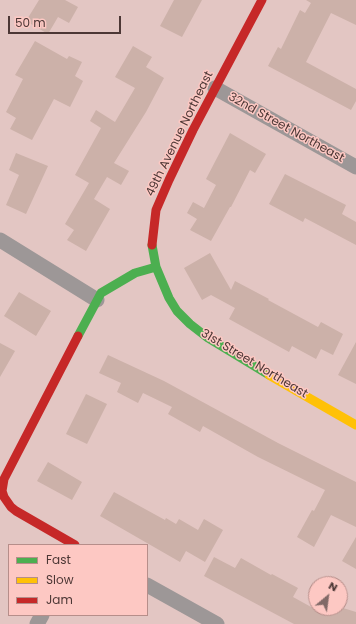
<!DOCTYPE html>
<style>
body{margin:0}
#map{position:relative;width:356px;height:624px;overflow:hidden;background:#e3c6c3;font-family:Poppins,sans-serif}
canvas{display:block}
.legend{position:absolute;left:8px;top:544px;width:140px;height:72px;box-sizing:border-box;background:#fdc8c3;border:1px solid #b68e8a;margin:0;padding:5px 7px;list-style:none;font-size:12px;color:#4c3735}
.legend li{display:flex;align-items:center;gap:8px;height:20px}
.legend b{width:20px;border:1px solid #b68e8a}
.north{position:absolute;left:308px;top:576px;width:40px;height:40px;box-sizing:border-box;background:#fdc8c3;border:1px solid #b68e8a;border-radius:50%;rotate:29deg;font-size:11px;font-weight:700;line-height:16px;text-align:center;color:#4c3735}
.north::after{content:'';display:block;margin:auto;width:14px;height:18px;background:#816967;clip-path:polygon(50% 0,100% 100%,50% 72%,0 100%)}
.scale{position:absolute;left:8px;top:16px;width:113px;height:18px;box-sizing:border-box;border:2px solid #4c3735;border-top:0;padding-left:5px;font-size:12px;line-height:14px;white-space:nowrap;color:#4c3735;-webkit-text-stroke:3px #fdc8c3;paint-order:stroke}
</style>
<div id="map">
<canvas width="356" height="624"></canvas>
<ul class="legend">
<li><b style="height:5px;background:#4caf50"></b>Fast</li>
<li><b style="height:5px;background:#ffc107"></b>Slow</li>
<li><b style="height:5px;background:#c62828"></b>Jam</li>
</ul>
<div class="north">N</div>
<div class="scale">50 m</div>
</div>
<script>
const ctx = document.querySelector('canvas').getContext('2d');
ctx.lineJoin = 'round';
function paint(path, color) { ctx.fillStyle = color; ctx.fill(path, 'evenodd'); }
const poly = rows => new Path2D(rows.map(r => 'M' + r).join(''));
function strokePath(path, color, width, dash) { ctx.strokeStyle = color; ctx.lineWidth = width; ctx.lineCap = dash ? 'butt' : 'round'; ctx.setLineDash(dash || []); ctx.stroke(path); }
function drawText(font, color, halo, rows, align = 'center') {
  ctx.font = font + ' Poppins,sans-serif'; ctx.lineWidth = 3; ctx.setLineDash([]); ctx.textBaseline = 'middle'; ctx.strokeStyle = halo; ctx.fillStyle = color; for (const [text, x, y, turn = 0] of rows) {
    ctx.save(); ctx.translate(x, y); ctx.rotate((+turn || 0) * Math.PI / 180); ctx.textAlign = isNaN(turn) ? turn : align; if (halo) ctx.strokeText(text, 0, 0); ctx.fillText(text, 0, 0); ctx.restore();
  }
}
paint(poly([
 [39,0,65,0,78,7,69,23,58,17,48,34,26,21],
 [174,0,202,0,182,37,160,26],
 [306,0,356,0,356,25,331,13,306,62,356,89,356,101,351,110,268,66,278,47,281,49,300,10,305,13,311,3],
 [35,41,67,59,69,56,82,62,75,76,83,81,70,107,54,99,32,140,10,129,16,118,6,112,23,79,15,75],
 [133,46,152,57,146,67,164,78,146,112,114,163,129,171,121,185,107,177,94,199,110,209,86,251,67,240,74,230,65,224,89,183,75,175,101,128,90,121,96,110,115,122,135,88,115,77],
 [230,133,266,154,255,173,250,170,231,207,230,207,211,241,190,230,197,219,187,213,193,202,204,208,216,185,206,179],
 [16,153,48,166,26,214,6,205,19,175,9,170],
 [285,174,346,205,342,214,356,222,356,245,305,218,303,222,269,204],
 [210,253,231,290,235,281,269,299,268,300,318,327,321,322,343,334,333,355,321,349,316,359,292,346,289,352,229,319,235,308,211,295,202,300,184,268],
 [19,292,51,311,36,336,4,316],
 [356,342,356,384,338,375],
 [0,343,15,351,0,377],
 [108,355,164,381,278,443,356,482,356,527,331,515,314,547,297,537,312,510,314,511,325,490,258,457,203,426,200,432,168,414,172,407,143,393,138,403,117,392,121,383,99,373],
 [86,394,107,404,87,444,66,434],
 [48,462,82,482,72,500,37,481],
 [114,492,165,520,166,518,176,524,179,519,198,530,204,519,223,530,205,562,186,551,180,562,100,516],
 [356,537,356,569,342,561],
 [214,557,235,568,241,558,271,575,272,574,298,588,293,597,322,613,324,608,343,608,356,612,356,624,294,624,204,576]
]), '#ccb1a9');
strokePath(poly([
 [215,88,356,167],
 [0,240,97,300],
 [147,585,217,624],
 [37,624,42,615]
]), '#9d9797', 15);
strokePath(poly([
 [152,245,156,267,169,298,177,311,190,324,208,338,269,375],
 [78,336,101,293,135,273,156,267]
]), '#4caf50', 9);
strokePath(poly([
 [269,375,356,425]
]), '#ffc107', 9);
strokePath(poly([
 [152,245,156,210,169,180,193,130,262,0],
 [75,545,16,511,11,507,4,497,2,491,4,479,78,336]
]), '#c62828', 9);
drawText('12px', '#4c3735', '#fdc8c3', [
 ["32nd Street Northeast",286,128,29],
 ["49th Avenue Northeast",180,134,-64],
 ["31st Street Northeast",254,364,31]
]);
</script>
